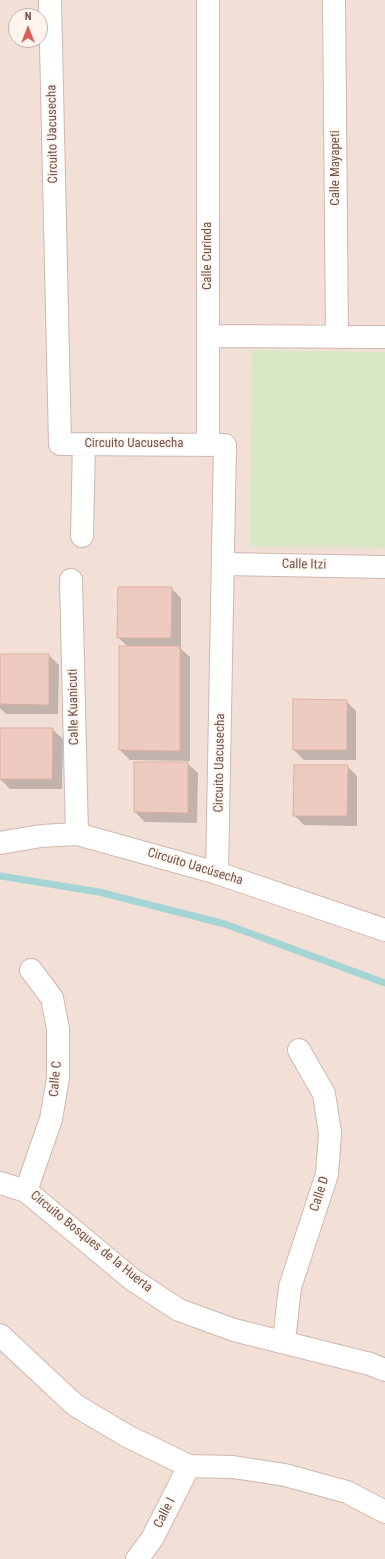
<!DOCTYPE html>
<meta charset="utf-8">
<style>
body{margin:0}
#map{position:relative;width:385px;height:1559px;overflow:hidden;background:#fbf0e7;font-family:"Roboto Condensed",sans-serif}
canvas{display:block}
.north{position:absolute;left:8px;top:8px;width:40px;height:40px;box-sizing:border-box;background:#fef4ed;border:1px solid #c6b4ad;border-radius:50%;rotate:0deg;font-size:11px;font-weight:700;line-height:16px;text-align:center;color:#72544e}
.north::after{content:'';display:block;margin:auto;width:14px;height:18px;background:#da5d57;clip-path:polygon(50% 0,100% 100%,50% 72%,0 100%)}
</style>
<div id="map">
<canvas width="385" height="1559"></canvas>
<div class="north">N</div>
</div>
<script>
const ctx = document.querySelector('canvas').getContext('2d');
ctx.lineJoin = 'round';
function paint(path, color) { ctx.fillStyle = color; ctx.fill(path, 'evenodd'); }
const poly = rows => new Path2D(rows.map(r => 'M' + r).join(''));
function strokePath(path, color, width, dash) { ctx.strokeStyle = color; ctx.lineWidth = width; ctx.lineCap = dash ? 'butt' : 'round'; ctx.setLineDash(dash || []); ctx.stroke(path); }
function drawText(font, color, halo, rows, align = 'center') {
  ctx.font = font + ' "Roboto Condensed",sans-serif'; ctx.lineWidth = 3; ctx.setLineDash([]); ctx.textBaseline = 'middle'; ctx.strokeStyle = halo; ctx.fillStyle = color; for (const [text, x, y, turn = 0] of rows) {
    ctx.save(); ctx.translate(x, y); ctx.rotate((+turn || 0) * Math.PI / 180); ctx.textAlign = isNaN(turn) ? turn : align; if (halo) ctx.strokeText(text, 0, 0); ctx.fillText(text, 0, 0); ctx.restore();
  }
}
paint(poly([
 [0,0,385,0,385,1559,0,1559],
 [16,16,40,16,40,40,16,40]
]), '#f2e0d6');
paint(poly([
 [252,350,385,352,385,548,250,547]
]), '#dae7c7');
paint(poly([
 [171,588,181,598,181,649,190,657,190,761,130,760,120,750,120,647,128,647,118,637],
 [0,655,49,655,59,665,58,714,6,714,0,708],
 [346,701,356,711,356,760,304,760,294,750],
 [0,729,52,729,63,739,62,789,10,789,0,779],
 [135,763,187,763,198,773,197,823,145,822,135,812],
 [347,766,357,776,357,826,304,825,294,815]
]), '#0003');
strokePath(poly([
 [0,876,99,892,225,924,385,983]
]), '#a4d4d3', 7);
const building = poly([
 [118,587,172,587,171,638,117,638,118,587],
 [119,646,180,646,180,751,119,750,119,646],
 [0,654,49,654,49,705,0,704,0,654],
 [293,699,347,700,347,750,293,750,293,699],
 [0,728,53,728,52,779,0,779,0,728],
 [134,762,188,762,188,813,134,812,134,762],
 [294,765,348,765,347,816,293,816,294,765]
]);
paint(building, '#eecbc1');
strokePath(building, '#dfafa3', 1);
const minor = poly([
 [50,0,60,444,225,445,217,873],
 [208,0,208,445],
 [334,0,337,337],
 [208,336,385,337],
 [82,536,84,444],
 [224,564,385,567],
 [71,580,77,834],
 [0,843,41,836,77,834,217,873,385,930],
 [0,1183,26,1191,133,1280,179,1310,234,1330,370,1364,385,1370],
 [26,1191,51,1119,58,1078,58,1029,52,998,31,970],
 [0,1335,75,1405,127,1436,189,1466,233,1467,285,1475,347,1492,385,1512],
 [284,1341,290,1287,327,1174,330,1133,324,1094,299,1050],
 [137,1559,152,1539,189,1466]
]);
strokePath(minor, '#ceb8b1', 24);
strokePath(minor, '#fff', 22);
drawText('13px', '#72544e', '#fef4ed', [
 ["Circuito Uacusecha",53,134,-91],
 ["Calle Mayapeti",336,168,-90],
 ["Calle Curinda",208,256,-90],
 ["Circuito Uacusecha",134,444],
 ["Calle Itzi",304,565,1],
 ["Calle Kuanicuti",74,707,-91],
 ["Circuito Uacusecha",220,763,-89],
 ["Circuito Uacúsecha",195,867,17],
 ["Calle C",56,1079,-85],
 ["Calle D",320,1194,-72],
 ["Circuito Bosques de la Huerta",91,1242,39],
 ["Calle I",165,1513,-63]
]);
</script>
